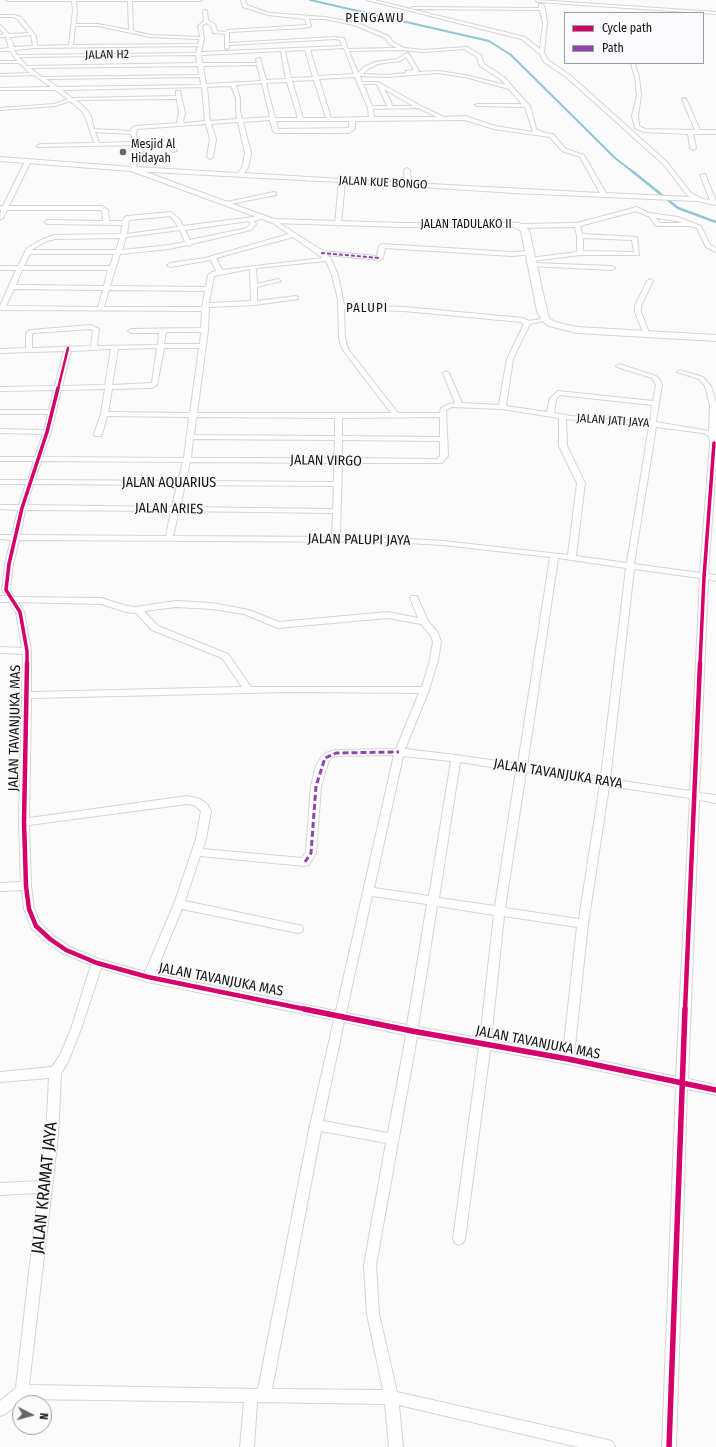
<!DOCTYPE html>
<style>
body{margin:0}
#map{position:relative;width:716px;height:1447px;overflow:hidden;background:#fbfbfc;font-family:"Fira Sans Condensed",sans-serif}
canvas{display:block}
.legend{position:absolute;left:564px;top:12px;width:140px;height:52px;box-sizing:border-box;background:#fafafd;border:1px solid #9e9ea0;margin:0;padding:5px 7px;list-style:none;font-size:12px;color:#141415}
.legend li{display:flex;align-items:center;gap:8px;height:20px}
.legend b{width:20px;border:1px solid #9e9ea0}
.north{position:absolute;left:12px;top:1395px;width:40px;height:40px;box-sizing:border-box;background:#fafafd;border:1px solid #9e9ea0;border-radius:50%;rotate:96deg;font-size:11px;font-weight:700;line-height:16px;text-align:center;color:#141415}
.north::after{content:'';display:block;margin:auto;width:14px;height:18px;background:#656566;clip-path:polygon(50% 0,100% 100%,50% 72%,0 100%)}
</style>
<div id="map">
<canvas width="716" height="1447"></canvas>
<ul class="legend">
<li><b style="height:5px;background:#d6006c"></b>Cycle path</li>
<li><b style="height:5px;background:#8e44ad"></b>Path</li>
</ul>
<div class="north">N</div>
</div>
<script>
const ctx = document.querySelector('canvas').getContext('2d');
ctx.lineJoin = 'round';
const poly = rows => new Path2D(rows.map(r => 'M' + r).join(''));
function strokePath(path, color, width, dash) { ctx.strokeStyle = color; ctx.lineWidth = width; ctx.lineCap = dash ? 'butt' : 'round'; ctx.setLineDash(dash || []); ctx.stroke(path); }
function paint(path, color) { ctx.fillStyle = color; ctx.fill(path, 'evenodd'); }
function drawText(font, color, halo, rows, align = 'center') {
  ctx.font = font + ' "Fira Sans Condensed",sans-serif'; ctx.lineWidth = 3; ctx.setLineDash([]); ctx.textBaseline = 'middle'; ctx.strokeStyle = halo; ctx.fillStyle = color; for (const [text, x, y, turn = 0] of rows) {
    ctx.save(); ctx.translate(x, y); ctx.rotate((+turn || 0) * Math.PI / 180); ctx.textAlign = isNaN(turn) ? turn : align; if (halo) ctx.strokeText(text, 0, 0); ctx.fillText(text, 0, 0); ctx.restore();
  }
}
strokePath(poly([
 [310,0,489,41,511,55,615,158,633,172]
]), '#90c6d2', 2);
strokePath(poly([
 [632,171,678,208,716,222]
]), '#90c6d2', 2.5);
const minor = poly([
 [6,0,202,0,200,1,132,1,133,31,150,35,200,37,198,26,204,21,203,11,205,10,207,11,208,20,215,24,217,31,225,32,227,30,307,25,305,19,268,15,243,7,241,0,245,0,247,5,269,13,325,17,357,23,389,36,393,42,404,48,424,50,467,47,481,55,484,64,504,77,529,105,531,109,536,129,544,133,553,134,566,149,584,155,606,193,690,197,687,195,663,164,566,77,544,62,540,54,521,39,367,0,374,0,525,37,540,49,543,23,540,10,413,9,411,8,413,7,539,8,539,4,543,4,545,9,547,23,544,53,548,60,570,75,667,162,691,193,702,199,710,200,700,175,705,174,716,201,716,205,697,201,514,193,345,182,341,224,338,226,335,224,339,182,132,171,129,169,137,152,136,145,38,147,37,146,40,144,94,143,85,116,82,111,70,101,55,106,0,110,0,108,54,104,68,99,55,90,0,90,0,88,51,87,34,75,0,76,0,74,30,73,19,63,0,63,0,61,17,61,10,51,0,51,0,49,9,48,6,37,0,37,0,35,4,34,0,29,0,25,9,34,29,33,17,19,13,17,0,17,0,15,14,15,21,17,36,36,37,46,69,45,73,11,72,1,8,1,6,0],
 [76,1,128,1,129,30,98,24,76,24,77,11,76,1],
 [309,19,325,19,354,25,385,38,389,44,397,48,348,49,344,38,335,37,229,43,229,32,305,28,311,26,309,19],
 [206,23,211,26,213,33,225,34,225,48,227,49,229,48,229,45,335,39,340,40,342,46,201,52,204,38,202,26,206,23],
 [75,26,98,26,150,37,199,39,198,44,73,45,75,26],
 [31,35,33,46,14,47,10,37,31,35],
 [198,46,196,53,17,55,14,50,35,48,198,46],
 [344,48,354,74,318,76,310,50,344,48],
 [464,49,477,57,480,66,500,79,506,85,465,75,438,71,418,72,419,71,409,54,407,53,397,59,375,62,364,67,358,73,349,51,402,50,424,52,464,49],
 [305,50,313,77,291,78,285,51,305,50],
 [281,51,286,79,266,80,260,58,256,59,257,63,202,63,201,55,281,51],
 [196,55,197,63,27,66,19,57,196,55],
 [406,57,414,70,406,71,406,73,387,75,363,74,368,69,378,64,400,61,406,57],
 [257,65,261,81,206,84,203,66,257,65],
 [198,66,199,75,42,77,30,68,198,66],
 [438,73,465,77,509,89,522,104,477,104,475,105,477,106,525,107,533,132,495,126,465,116,444,117,421,106,378,82,362,82,360,76,387,77,438,73],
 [200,77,201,85,58,87,46,79,200,77],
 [355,77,368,108,369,117,331,118,319,79,355,77],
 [314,80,326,118,303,118,292,81,314,80],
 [287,82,298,118,275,118,266,83,287,82],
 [262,83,270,117,242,119,240,111,240,98,236,85,262,83],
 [363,84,375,84,378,86,387,106,372,106,363,84],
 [231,86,236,98,236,111,237,119,210,121,207,87,231,86],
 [202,87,205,121,185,123,183,121,185,113,180,91,176,91,176,96,72,98,62,90,202,87],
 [384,89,413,106,392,106,391,102,384,89],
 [177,99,179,113,177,122,179,123,136,126,132,128,131,131,94,129,91,116,86,109,76,100,177,99],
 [418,108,437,117,374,117,373,109,418,108],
 [270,120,273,131,276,133,349,133,355,129,355,121,465,120,494,129,550,137,562,151,580,157,600,193,411,183,410,170,407,168,404,170,405,183,244,173,248,168,251,153,243,122,270,120],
 [276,121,349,121,349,128,278,129,276,121],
 [238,122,245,153,242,168,238,173,136,167,143,152,141,145,167,145,172,152,177,151,171,142,169,141,139,142,136,136,137,129,206,124,210,139,207,157,210,159,213,157,216,139,211,124,238,122],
 [95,132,131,134,134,142,99,143,95,132],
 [537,0,716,12,716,14,538,2,536,1,537,0],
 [631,63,635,63,639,78,641,95,638,116,639,126,645,129,695,130,682,99,684,98,686,99,700,130,716,130,716,134,693,134,696,148,693,150,690,148,688,134,644,132,635,128,632,116,637,95,635,78,631,63],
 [28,159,31,161,9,206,102,206,108,210,109,221,123,221,125,217,127,216,171,212,180,220,183,226,261,216,264,218,254,221,256,224,251,230,192,244,189,246,187,245,169,249,120,254,110,286,206,287,208,275,212,272,216,271,211,260,170,267,167,265,170,263,205,258,289,234,271,222,271,220,273,219,323,251,377,256,379,246,382,244,512,252,530,251,532,252,532,254,512,256,385,248,383,258,380,260,327,255,331,259,338,275,344,305,404,307,523,318,529,321,547,318,547,320,530,324,522,340,513,359,506,406,547,412,550,398,558,391,653,401,656,385,654,381,652,378,617,367,616,366,619,364,656,376,660,380,662,385,656,422,709,431,710,405,705,386,699,379,677,372,680,370,703,377,711,386,716,403,716,465,708,574,716,575,716,581,708,579,699,793,716,795,716,803,699,800,688,1079,716,1085,716,1095,687,1089,676,1447,662,1447,676,1087,568,1064,490,1050,465,1239,463,1243,459,1245,455,1243,453,1239,479,1048,417,1037,376,1265,379,1314,397,1392,608,1440,613,1442,615,1447,578,1447,399,1405,403,1447,389,1447,385,1404,257,1402,254,1447,240,1447,244,1402,24,1399,5,1414,0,1416,0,1401,16,1388,38,1193,0,1195,0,1183,40,1181,46,1136,49,1078,0,1082,0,1072,52,1067,60,1055,71,1029,91,965,62,953,46,942,32,929,24,909,22,890,0,891,0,883,21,882,19,822,23,654,0,653,0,647,22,648,16,612,9,602,0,602,0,596,6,596,2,590,5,564,11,540,0,539,0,535,12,535,18,510,0,509,0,505,19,505,26,484,0,484,0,480,28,480,34,461,0,461,0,457,35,457,43,434,0,433,0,429,44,430,48,414,0,414,0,410,49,410,54,390,0,391,0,387,55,386,64,351,0,353,0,349,26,348,26,334,30,330,91,325,99,329,97,346,158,345,159,333,131,333,128,331,131,329,201,328,202,311,0,310,0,306,16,270,0,270,0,266,18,266,27,248,43,239,55,235,121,234,122,225,47,224,44,222,47,220,103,221,102,211,101,210,7,210,3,218,0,220,1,210,0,210,0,206,3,206,25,161,28,159],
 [170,216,175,222,178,227,127,234,129,220,170,216],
 [249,221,250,224,247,228,190,240,185,230,249,221],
 [180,230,185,242,169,245,122,250,126,237,180,230],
 [293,237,323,258,222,270,216,258,293,237],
 [120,238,116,250,31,250,47,241,55,239,120,238],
 [30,254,114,254,110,266,24,266,30,254],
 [326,261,332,275,338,299,339,338,342,349,391,413,197,413,208,330,209,307,254,305,298,299,298,297,296,296,257,301,257,287,281,281,278,279,257,284,256,268,326,261],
 [250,269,251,301,209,303,214,276,250,269],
 [22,270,108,270,104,286,16,285,22,270],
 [14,289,103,290,98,307,6,306,14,289],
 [109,290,205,291,202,307,104,307,109,290],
 [344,309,404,311,521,322,524,324,507,359,499,405,462,403,449,373,446,371,443,373,455,403,449,404,441,408,440,413,398,413,348,349,345,338,344,309],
 [90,329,93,330,91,346,32,348,32,334,34,333,90,329],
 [166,332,201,332,200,344,164,344,166,332],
 [157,348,152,383,112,385,118,349,157,348],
 [164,348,199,348,190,413,108,412,112,389,152,388,157,385,164,348],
 [111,349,105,385,62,386,71,351,111,349],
 [105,389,101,414,94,434,95,436,101,436,102,434,107,416,189,417,184,458,42,457,51,432,61,390,105,389],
 [560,395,652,405,650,422,571,416,554,413,556,399,560,395],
 [452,407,502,409,559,418,559,446,577,483,568,555,443,541,391,538,340,537,342,463,442,463,448,456,446,410,452,407],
 [196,417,335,418,335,436,194,435,196,417],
 [440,417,440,437,342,436,342,418,440,417],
 [566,419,649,426,627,563,576,556,585,483,567,446,566,419],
 [656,427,703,433,709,436,710,443,700,573,634,564,656,427],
 [193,439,335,440,334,458,191,458,193,439],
 [342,440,440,441,440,456,437,459,342,458,342,440],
 [41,461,183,462,178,481,35,480,41,461],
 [190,462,334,463,334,482,186,481,190,462],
 [33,484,177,485,172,507,27,505,33,484],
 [185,485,334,486,333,509,180,507,185,485],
 [25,510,171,511,166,536,20,535,25,510],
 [179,511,333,513,332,537,173,536,179,511],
 [19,540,391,542,443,545,550,557,518,764,456,755,405,749,429,690,438,660,441,642,438,633,428,621,417,596,411,596,410,598,418,618,388,612,279,622,249,610,212,603,176,601,135,607,127,606,101,598,14,597,10,590,13,564,19,540],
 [558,558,626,568,601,777,527,766,558,558],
 [634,569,700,578,690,791,610,779,634,569],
 [18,602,101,604,126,612,136,613,152,630,222,658,242,687,31,692,31,651,24,612,18,602],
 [176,607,212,609,244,614,278,628,388,618,421,624,431,636,433,642,430,660,422,687,251,687,228,654,158,626,144,611,176,607],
 [292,692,419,693,396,749,336,750,326,753,322,756,316,766,311,786,306,852,302,858,203,849,206,839,211,811,207,804,200,799,187,796,29,818,31,698,292,692],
 [394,755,336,1011,155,974,182,909,298,933,302,932,303,929,302,926,298,925,185,901,200,856,305,866,309,865,316,853,321,786,329,760,336,756,394,755],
 [403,756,451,761,429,896,374,888,403,756],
 [460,762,516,771,495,906,439,898,460,762],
 [526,772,600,784,579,919,505,908,526,772],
 [609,786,690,798,676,1077,574,1055,588,924,609,786],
 [187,804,194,805,201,811,196,839,174,904,145,972,99,959,70,947,54,936,40,923,34,909,31,886,29,825,187,804],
 [372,896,427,904,407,1025,346,1013,372,896],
 [437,906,494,915,480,1038,418,1027,437,906],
 [504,916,577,927,563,1053,491,1040,504,916],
 [101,968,148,982,334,1020,310,1125,258,1389,29,1385,58,1136,61,1073,68,1062,81,1029,101,968],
 [344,1022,406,1035,388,1133,323,1121,344,1022],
 [321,1131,386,1143,364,1265,367,1314,383,1390,272,1389,321,1131],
 [274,192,276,193,276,195,225,205,222,203,274,192],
 [637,207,649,213,678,217,701,226,710,245,716,248,716,252,706,247,697,228,690,226,658,226,655,225,650,217,636,211,580,226,582,234,637,237,639,255,580,255,532,261,529,259,530,258,577,252,577,236,575,227,520,228,517,226,520,224,577,223,637,207],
 [656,218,677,221,682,223,660,223,656,218],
 [583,238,632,240,634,252,583,251,583,238],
 [533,263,612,266,615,268,612,270,531,266,531,264,533,263],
 [650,279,653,281,641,306,641,312,650,335,647,337,644,335,635,312,635,306,647,281,650,279]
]);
const secondary = poly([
 [0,157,132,167,274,219,402,223,519,223,529,230,547,311,549,318,555,322,577,327,716,335,716,341,577,333,549,326,542,321,537,311,521,231,514,227,402,227,273,223,131,171,0,161,0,157]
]);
strokePath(minor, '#d4d4d5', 2);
strokePath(secondary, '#d4d4d5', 2);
paint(minor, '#fefeff');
paint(secondary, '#fefeff');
strokePath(poly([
 [321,253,380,258]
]), '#8e44ad', 2, [4, 2]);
strokePath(poly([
 [305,862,311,853,316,786,325,758,336,753,399,752]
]), '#8e44ad', 3, [6, 3]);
strokePath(poly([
 [58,389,68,348]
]), '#d6006c', 2.5);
strokePath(poly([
 [27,664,27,651,20,612,6,590,9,564,22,508,47,432,58,388],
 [700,664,704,577,714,443]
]), '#d6006c', 3.5);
strokePath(poly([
 [27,663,24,822,26,886,29,909,36,926,50,939,66,950,97,963,148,977,309,1010],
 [685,1010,700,663]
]), '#d6006c', 4.5);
strokePath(poly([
 [304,1009,412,1031,568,1059,716,1090],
 [669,1447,685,1009]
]), '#d6006c', 5.5);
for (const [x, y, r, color] of [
 [123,152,4,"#656566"]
]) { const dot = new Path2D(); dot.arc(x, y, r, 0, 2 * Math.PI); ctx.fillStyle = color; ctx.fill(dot); strokePath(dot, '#fafafd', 1.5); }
drawText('12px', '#141415', '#fafafd', [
 ["JALAN H2",107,55,-1],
 ["JALAN KUE BONGO",383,183,3],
 ["JALAN TADULAKO II",466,225],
 ["JALAN JATI JAYA",613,421,4]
]);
drawText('12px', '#141415', '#fafafd', [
 ["Mesjid Al",131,145],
 ["Hidayah",131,159]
], 'left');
ctx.letterSpacing = '1px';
drawText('13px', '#141415', '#fafafd', [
 ["PENGAWU",375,18],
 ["PALUPI",367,308]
]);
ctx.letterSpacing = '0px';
drawText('14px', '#141415', '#fafafd', [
 ["JALAN VIRGO",326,461,1],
 ["JALAN AQUARIUS",169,483],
 ["JALAN ARIES",169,509,1],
 ["JALAN PALUPI JAYA",359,540,1],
 ["JALAN TAVANJUKA MAS",15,728,-89],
 ["JALAN TAVANJUKA RAYA",558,774,9],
 ["JALAN TAVANJUKA MAS",221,980,11],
 ["JALAN TAVANJUKA MAS",538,1043,11]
]);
drawText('17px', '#141415', '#fafafd', [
 ["JALAN KRAMAT JAYA",45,1188,-84]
]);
</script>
